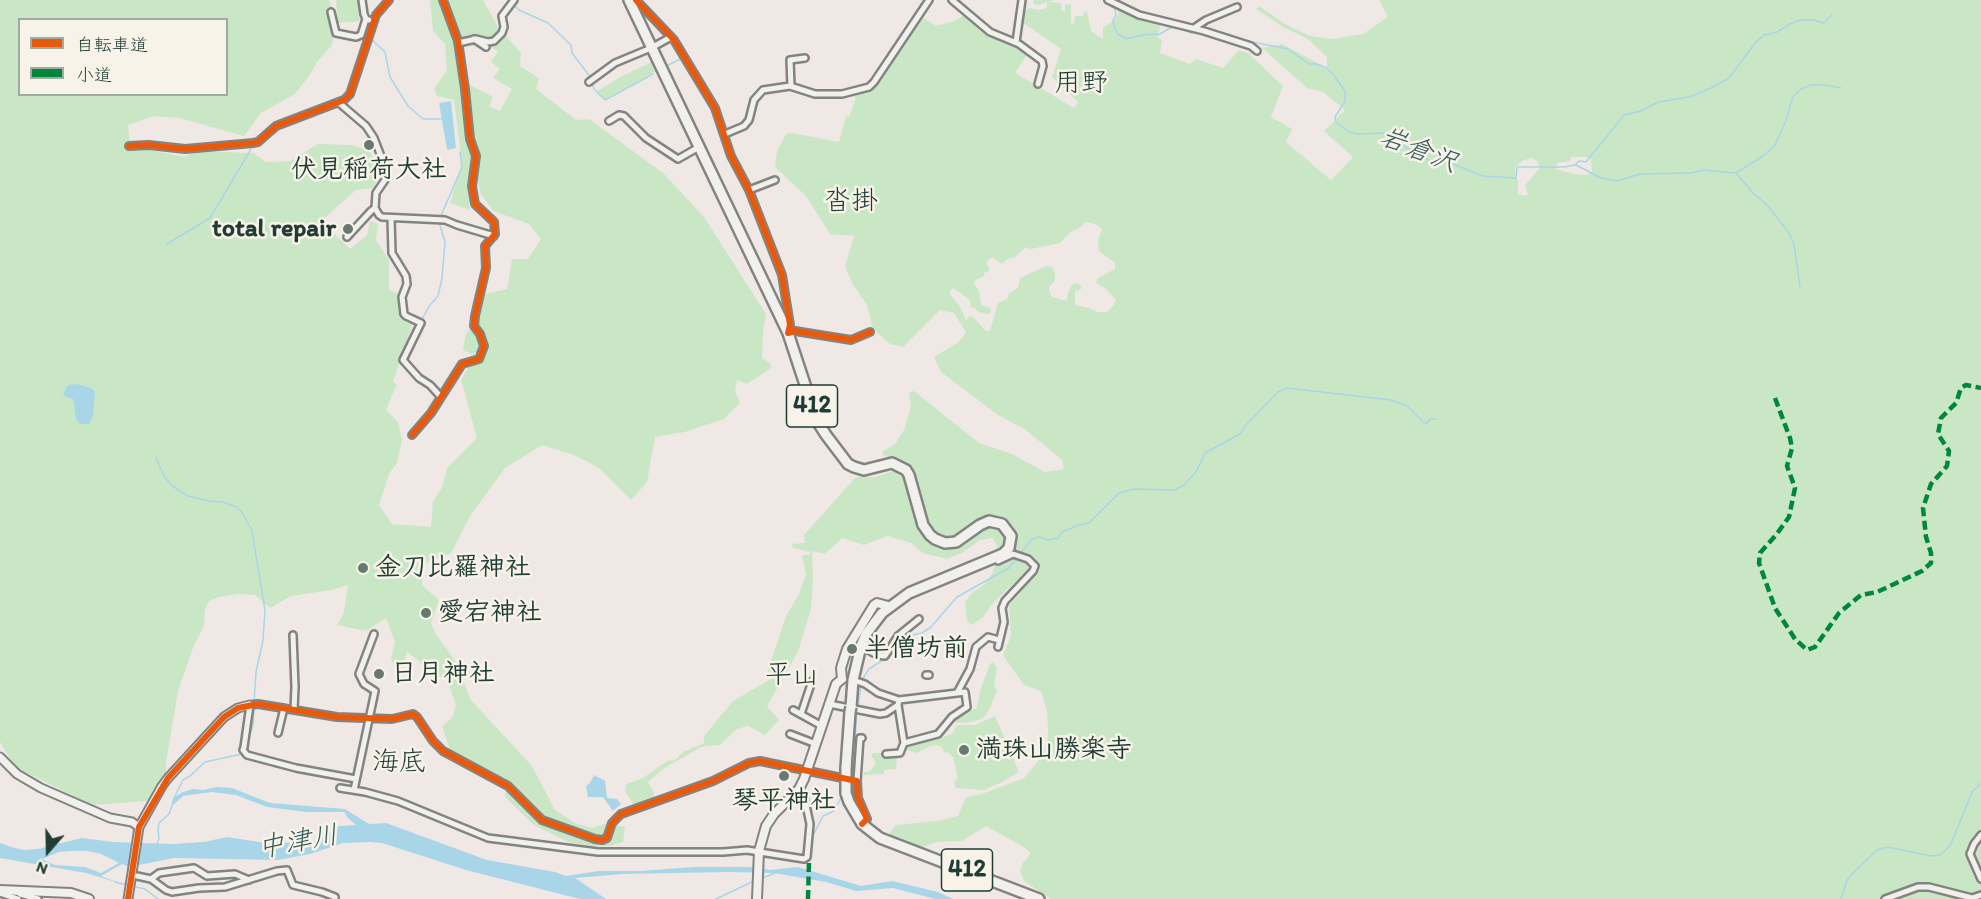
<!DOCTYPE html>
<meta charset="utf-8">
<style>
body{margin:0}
#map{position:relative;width:1981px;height:899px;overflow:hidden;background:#f0e8e5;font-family:Itim,"Klee One",sans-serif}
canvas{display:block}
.legend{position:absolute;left:18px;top:18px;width:210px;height:78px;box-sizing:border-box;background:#f7f3e8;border:2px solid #a1aaa0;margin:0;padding:8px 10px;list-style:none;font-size:18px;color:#1f3d34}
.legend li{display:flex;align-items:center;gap:12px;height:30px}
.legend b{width:30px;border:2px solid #a1aaa0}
.north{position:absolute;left:18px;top:821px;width:60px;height:60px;-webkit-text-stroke:4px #f7f3e8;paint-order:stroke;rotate:200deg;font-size:16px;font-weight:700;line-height:24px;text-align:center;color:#1f3d34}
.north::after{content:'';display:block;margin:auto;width:21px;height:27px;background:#1f3d34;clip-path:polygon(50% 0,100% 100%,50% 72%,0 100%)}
</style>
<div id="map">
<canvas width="1981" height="899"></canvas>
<ul class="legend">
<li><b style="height:8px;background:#e8590c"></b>自転車道</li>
<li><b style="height:8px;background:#00873e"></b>小道</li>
</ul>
<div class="north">N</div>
</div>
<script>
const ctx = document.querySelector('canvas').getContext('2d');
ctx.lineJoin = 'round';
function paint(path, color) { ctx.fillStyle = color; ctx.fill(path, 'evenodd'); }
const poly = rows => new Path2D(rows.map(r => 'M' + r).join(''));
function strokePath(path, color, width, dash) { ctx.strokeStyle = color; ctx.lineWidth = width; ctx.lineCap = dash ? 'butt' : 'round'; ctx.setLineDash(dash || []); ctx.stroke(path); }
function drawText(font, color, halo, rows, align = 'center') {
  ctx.font = font + ' Itim,"Klee One",sans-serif'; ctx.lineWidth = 5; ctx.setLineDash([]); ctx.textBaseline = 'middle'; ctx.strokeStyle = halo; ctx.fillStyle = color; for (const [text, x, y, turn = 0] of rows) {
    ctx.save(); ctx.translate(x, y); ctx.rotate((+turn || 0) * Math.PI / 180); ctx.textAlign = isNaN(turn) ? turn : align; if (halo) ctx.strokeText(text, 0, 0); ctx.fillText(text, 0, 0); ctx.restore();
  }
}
paint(poly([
 [0,0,329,0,333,11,334,34,332,45,317,62,309,76,295,94,261,113,244,136,179,118,154,116,128,125,130,147,149,147,154,151,185,157,194,151,254,153,265,162,290,161,318,144,352,145,370,151,380,175,373,188,356,190,321,221,350,249,367,235,370,221,378,224,376,240,389,260,389,290,399,294,401,319,412,325,393,382,397,384,386,410,398,422,402,440,397,463,389,474,379,505,392,524,431,527,433,501,442,488,447,468,477,438,461,380,469,366,481,363,487,352,481,348,472,355,463,350,466,333,478,324,485,294,507,289,512,259,528,259,541,239,529,224,493,211,481,194,478,182,472,181,468,191,470,210,450,203,462,162,454,100,437,96,434,89,447,70,445,44,433,31,430,0,483,0,498,27,521,53,520,66,539,78,536,89,576,120,589,119,663,173,704,217,766,314,763,332,762,358,770,363,771,368,747,384,737,380,735,390,740,403,724,419,685,432,655,437,647,482,631,500,599,468,574,455,542,445,505,468,470,516,451,553,423,564,422,585,439,600,431,623,435,633,454,659,471,700,532,766,555,810,575,823,592,828,607,823,625,827,623,842,610,846,590,846,568,842,534,825,505,797,506,779,450,750,442,726,452,718,456,705,447,680,428,671,419,661,407,652,399,677,391,659,395,642,386,618,366,631,337,625,344,612,348,585,332,590,291,596,270,608,255,595,238,594,219,597,209,601,205,610,204,626,194,645,178,691,166,762,166,779,153,798,148,801,92,805,15,767,0,742],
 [20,20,226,20,226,94,20,94],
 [477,40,498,51,491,62,500,69,493,78,512,89,500,111,489,106,493,97,468,84,460,45],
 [336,0,358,0,360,21,338,23],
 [1033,0,1055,0,1047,2,1061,3,1062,11,1065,11,1065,5,1071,4,1071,23,1074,24,1075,16,1083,16,1084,12,1087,11,1091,31,1103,39,1103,27,1114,21,1119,14,1117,9,1119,6,1161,21,1158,38,1162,40,1160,53,1190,64,1196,59,1223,68,1239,50,1248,53,1283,86,1271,117,1292,129,1286,142,1331,180,1353,157,1324,131,1345,110,1323,92,1307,88,1262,48,1282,44,1327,68,1327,57,1308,39,1283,27,1256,9,1259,6,1285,24,1310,36,1332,39,1363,34,1388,17,1379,0,1981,0,1981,899,1051,899,1024,881,1020,870,1023,863,1031,853,1024,847,986,826,962,841,936,842,919,849,886,838,896,825,937,821,958,816,966,797,982,794,1024,778,1042,756,1048,737,1048,727,1047,711,1041,691,1024,685,1003,655,1011,636,1009,606,1037,573,1031,567,993,603,983,617,972,625,967,621,965,602,971,594,986,583,993,572,997,545,992,538,980,540,962,553,947,559,923,553,911,543,888,536,864,545,842,538,825,554,812,551,813,582,811,609,798,652,767,706,779,720,765,735,748,726,737,729,720,745,701,747,663,769,648,782,654,793,653,798,634,805,625,791,626,784,643,778,667,761,675,760,683,752,704,743,704,736,733,701,771,679,766,676,786,616,798,596,806,575,802,555,810,555,810,552,793,548,792,544,805,543,804,535,856,477,876,477,893,471,896,459,883,455,883,451,895,444,904,430,911,406,909,393,914,391,979,443,1012,454,1045,472,1064,469,1062,460,1026,430,998,415,941,372,934,357,959,342,966,332,954,313,940,310,903,347,890,344,873,329,867,305,852,283,845,266,854,236,830,234,806,196,775,167,777,151,786,134,792,133,839,142,846,116,849,117,856,98,852,95,869,89,921,16,936,26,954,21,966,14,988,33,1015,44,1028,53,1015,73,1074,108,1078,102,1052,77,1061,49,1022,22,1021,13,1030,8,1038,10,1047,8,1047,2,1038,5,1034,4],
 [1572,157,1587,157,1591,160,1592,172,1587,175,1574,174,1556,169,1557,163,1570,161],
 [1531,158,1537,161,1540,168,1525,185,1528,195,1523,196,1518,194,1518,180,1516,177,1515,167,1522,161],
 [1085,222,1095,224,1102,229,1098,240,1099,251,1115,263,1115,269,1098,278,1096,283,1106,289,1116,300,1113,306,1107,312,1097,312,1090,308,1075,305,1075,291,1081,289,1082,286,1077,283,1073,284,1068,292,1067,301,1052,297,1049,292,1049,286,1055,281,1055,274,1052,267,1046,266,1020,278,1018,288,1009,293,1007,299,998,303,990,331,986,331,973,317,970,316,966,320,959,305,950,294,950,291,953,288,970,300,971,308,974,307,978,312,988,314,991,312,990,308,981,305,979,291,974,284,975,280,983,277,985,272,989,271,989,268,986,263,990,258,994,258,1002,264,1009,258,1014,258,1026,247,1031,249,1060,243,1071,232,1081,227],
 [654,61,658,70,605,99,597,91,622,76],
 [993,662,997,668,994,685,997,691,989,710,983,718,975,721,964,723,952,722,952,718,956,715,963,716,977,707,981,688,990,664],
 [995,716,1019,772,1000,783,984,790,956,788,954,782,958,778,953,757,947,752,944,753,942,747,937,745,930,746,917,753,907,750,907,747,952,734,957,725,975,725],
 [873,753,882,753,889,758,897,758,896,769,884,770,884,774,864,775,864,772,870,772,874,766,876,762,871,756]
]), '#cae7c5');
paint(poly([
 [451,101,456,148,448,150,447,149,439,103],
 [78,384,91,388,95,392,93,415,89,424,80,424,76,419,73,399,66,397,63,394,68,385],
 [594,775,605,781,607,798,617,799,621,804,613,811,603,797,588,797,586,786,590,783],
 [217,787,232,788,270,803,345,809,369,824,386,823,487,860,555,872,566,876,599,871,640,871,694,867,750,867,770,870,798,867,861,886,892,881,938,892,953,899,935,899,893,888,856,891,826,882,774,873,728,872,623,874,575,878,606,899,580,899,466,870,382,843,370,842,343,843,310,854,278,860,174,858,129,867,122,864,101,876,122,884,86,873,0,858,0,843,11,847,24,850,38,849,82,838,113,842,173,844,204,842,227,837,259,842,300,843,313,842,339,826,356,825,347,817,344,812,306,812,267,807,236,795,212,792,183,796,171,807,173,798,183,792,193,789,203,790],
 [70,851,87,851,101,854,119,863,101,873,85,867,55,865,42,859,59,852]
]), '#a8d6e8');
strokePath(poly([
 [1103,0,1115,9,1116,16,1113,20,1114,27,1118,34,1126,39,1142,35,1160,34,1172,27,1178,27],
 [513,4,519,10,548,23,571,45,572,53,591,78],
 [365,5,366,0],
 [1182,28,1191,33,1197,32],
 [371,39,385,52,390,77,408,106,423,119,442,119],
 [1241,40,1288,49,1309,64,1317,64,1325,67,1333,74,1345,91,1345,101,1335,117,1336,122,1349,132,1359,134,1385,133,1394,141,1432,162,1450,163,1483,176,1516,178,1517,167,1564,167,1575,165,1579,161,1586,162,1624,115,1641,111,1658,102,1689,97,1709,89,1729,78,1755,43,1764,35,1777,32,1790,24,1800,20,1813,20,1824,23,1832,15],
 [666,66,683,58],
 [592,83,594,89,605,100,653,74],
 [1576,165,1601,178,1617,181,1640,174,1691,173,1704,170,1736,173,1753,193,1768,206,1789,233,1794,244,1800,287],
 [1736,173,1763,156,1775,145,1785,123,1793,97,1801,89,1811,85,1824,85,1841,88],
 [440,218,462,167,460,152],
 [167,244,210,218,251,149],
 [422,319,430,305,438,296,442,278,445,242,439,222],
 [156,458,165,478,174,487,188,496,209,501,223,502,236,507,242,512,252,531,265,610,263,640,256,672,254,703],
 [862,680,869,669,892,654,899,640,903,637,922,633,930,628,957,597,1009,568,1032,539,1039,537,1048,540,1058,538,1062,532,1079,525,1089,523,1119,493,1134,489,1175,490,1184,485,1196,472,1205,453,1240,434,1244,427,1278,392,1287,388,1391,400,1407,406,1424,423,1427,423,1430,419,1436,419],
 [858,707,861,685],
 [246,747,253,725,254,708],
 [852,779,857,712],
 [174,798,183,780,190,776,205,762,242,754],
 [811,839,823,816,834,811,842,796],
 [157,843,159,839,158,830,159,823,169,814,172,806],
 [801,857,806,845],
 [760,879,775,873],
 [115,882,127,885],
 [132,886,145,889,158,899],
 [716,899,756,880],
 [1841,899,1847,880,1852,874,1877,850,1887,847,1931,856,1940,855,1946,850,1951,844,1972,792,1981,783]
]), '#a8d6e8', 1.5);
const street = poly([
 [362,0,364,14,366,19,369,20],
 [636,0,674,40,715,108,731,156,749,190,782,275,790,325,788,333,795,331,851,340,870,332],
 [952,0,990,32,1019,44,1042,61,1043,66,1038,84],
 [1108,0,1139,15,1204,31,1251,46,1257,51],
 [331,12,336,33,356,37,361,35,366,19],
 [1194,28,1206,20,1237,7],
 [474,39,486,47],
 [1016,42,1022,0],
 [458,43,476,39,488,42,494,41,502,33,504,27,502,16,514,0],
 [589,82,615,63,651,48,671,37],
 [791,86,790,60,805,58],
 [338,102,366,126,374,138,382,159,387,177,376,193,375,208,379,215,382,217,445,220,457,225,494,236],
 [609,121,619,115,624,116,646,138,678,159,699,147],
 [725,134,744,126,749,120,754,100,763,90,790,86,815,94,842,94,869,87,874,82,929,0],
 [129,146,149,145,185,149,253,143,258,142,276,126,344,100,350,94,376,15,389,0],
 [749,190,775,180],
 [391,218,392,253,406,276,407,284,402,297,404,314,406,316,421,323,403,360,419,378,430,385,441,397],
 [347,237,371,211,375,208],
 [412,435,431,413,462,364,479,359,484,346,480,334,474,326,475,316,486,268,485,246,495,234,494,222,475,204,472,186,476,156,470,139,465,89,458,41,443,0],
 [998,561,1013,554,1028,559,1035,566,1033,571,1005,601,1002,608,1004,622,998,647],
 [293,635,295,687,294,710],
 [861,646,877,655,885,656,898,636,919,619],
 [926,675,929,675],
 [853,680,865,684,878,693,899,700,898,705,904,743,900,753,886,754],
 [899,700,957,693,970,669,976,647,988,637,999,640],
 [829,704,880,714,886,713,898,705],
 [793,710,822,726],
 [801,714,812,681],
 [278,733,284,708],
 [790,734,816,744],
 [904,743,938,734,952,717,967,707,965,692,957,693],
 [356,779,296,768,247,755,243,750,244,747,250,705,258,704,337,717,392,719,413,714,417,717,433,741,443,751,508,786,542,820,595,839,602,840,607,838,612,823,621,814,713,781,749,763,760,761,857,781,858,798,867,819,862,824],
 [857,781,860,738,862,738],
 [340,788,365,792,398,801,488,838,598,852,723,852,747,850,804,859,807,857,810,824,804,796,799,789],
 [354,790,375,691,364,684,359,674,374,634],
 [1981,835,1974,844,1970,854,1981,879],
 [137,876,151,879,166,890,172,892,199,888,225,887,277,871,287,870,293,885,322,892,335,897,335,899],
 [151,879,159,873,194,868,207,876,235,874,249,880],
 [0,893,18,899],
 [20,894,38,899],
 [1885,899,1918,887,1929,887,1972,898,1981,895]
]);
const secondary = poly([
 [0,757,17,774,41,788,110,818,132,822,139,827],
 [128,899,139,827,162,786,168,778,224,717,238,708,250,705]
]);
const primary = poly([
 [842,679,841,668,847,649,874,605,877,603,888,606],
 [0,890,71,893,89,899],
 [757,899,759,851,766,826,774,814,799,789,804,779,836,684,842,679]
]);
const highway = poly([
 [629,0,788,333,817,421,826,435,848,464,854,467,864,470,892,463,906,470,909,475,923,525,930,535,935,539,945,543,956,542,980,525,989,521,1002,524,1011,536,1009,548,1003,554,909,593,882,613,866,634,861,646,853,680,851,707],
 [846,768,850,712],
 [846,793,849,802,862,824,880,838,1039,899]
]);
strokePath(street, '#838481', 10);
strokePath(secondary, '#838481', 11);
strokePath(primary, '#838481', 12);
strokePath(highway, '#838481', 14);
strokePath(street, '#f2f0ec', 5);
strokePath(secondary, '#f2f0ec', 7);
strokePath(primary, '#f2f0ec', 8);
strokePath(highway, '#f2f0ec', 9);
const highwayBridge = poly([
 [850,712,851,707],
 [846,768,846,793]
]);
strokePath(highwayBridge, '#838481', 14, []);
strokePath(highwayBridge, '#f2f0ec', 9);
strokePath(poly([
 [1775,398,1790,438,1792,448,1787,466,1795,488,1789,517,1776,535,1760,553,1759,563,1775,608,1795,639,1807,650,1815,647,1839,613,1861,595,1877,592,1922,571,1931,563,1931,553,1926,537,1923,508,1931,484,1947,466,1949,451,1938,434,1941,418,1956,403,1961,388,1966,385,1981,388],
 [808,899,809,860]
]), '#00873e', 4.5, [9, 4.5]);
strokePath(poly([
 [636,0,674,40,715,108,731,156,749,190,782,275,790,325,788,333,795,331,851,340,870,332],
 [129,146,149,145,185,149,253,143,258,142,276,126,344,100,350,94,376,15,389,0],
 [412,435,431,413,462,364,479,359,484,346,480,334,474,326,475,316,486,268,485,246,495,234,494,222,475,204,472,186,476,156,470,139,465,89,458,41,443,0],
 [128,899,139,827,168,778,224,717,238,708,258,704,337,717,392,719,413,714,417,717,433,741,443,751,508,786,542,820,595,839,602,840,607,838,612,823,621,814,713,781,749,763,760,761,857,781,858,798,867,819,862,824]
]), '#e8590c', 6);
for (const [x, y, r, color] of [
 [369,145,6,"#687972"],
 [348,229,6,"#687972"],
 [363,568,6,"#687972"],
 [426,613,6,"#687972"],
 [852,649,6,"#687972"],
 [379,674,6,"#687972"],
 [964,750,6,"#687972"],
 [784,776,6,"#687972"]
]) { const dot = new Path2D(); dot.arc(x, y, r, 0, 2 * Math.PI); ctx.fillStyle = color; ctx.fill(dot); strokePath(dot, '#f7f3e8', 2); }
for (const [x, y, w] of [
 [812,406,51],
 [967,870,51]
]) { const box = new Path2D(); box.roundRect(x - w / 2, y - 21, w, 42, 4.5); ctx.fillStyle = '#f7f3e8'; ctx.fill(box); strokePath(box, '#1f3d34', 1.5); }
drawText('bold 24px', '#1f3d34', null, [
 ["412",812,406],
 ["412",967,870]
]);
drawText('bold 26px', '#1f3d34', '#f7f3e8', [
 ["伏見稲荷大社",369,170,"center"],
 ["total repair",336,229,"right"],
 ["金刀比羅神社",375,568],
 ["愛宕神社",438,613],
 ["半僧坊前",864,649],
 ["日月神社",391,674],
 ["満珠山勝楽寺",976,750],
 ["琴平神社",784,801,"center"]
], 'left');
drawText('27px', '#1f3d34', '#f7f3e8', [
 ["用野",1081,84],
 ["沓掛",851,202],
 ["平山",792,676],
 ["海底",399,763]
]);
drawText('italic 27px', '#345a58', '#f7f3e8', [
 ["岩倉沢",1418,151,21],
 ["中津川",298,843,-10]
]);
</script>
